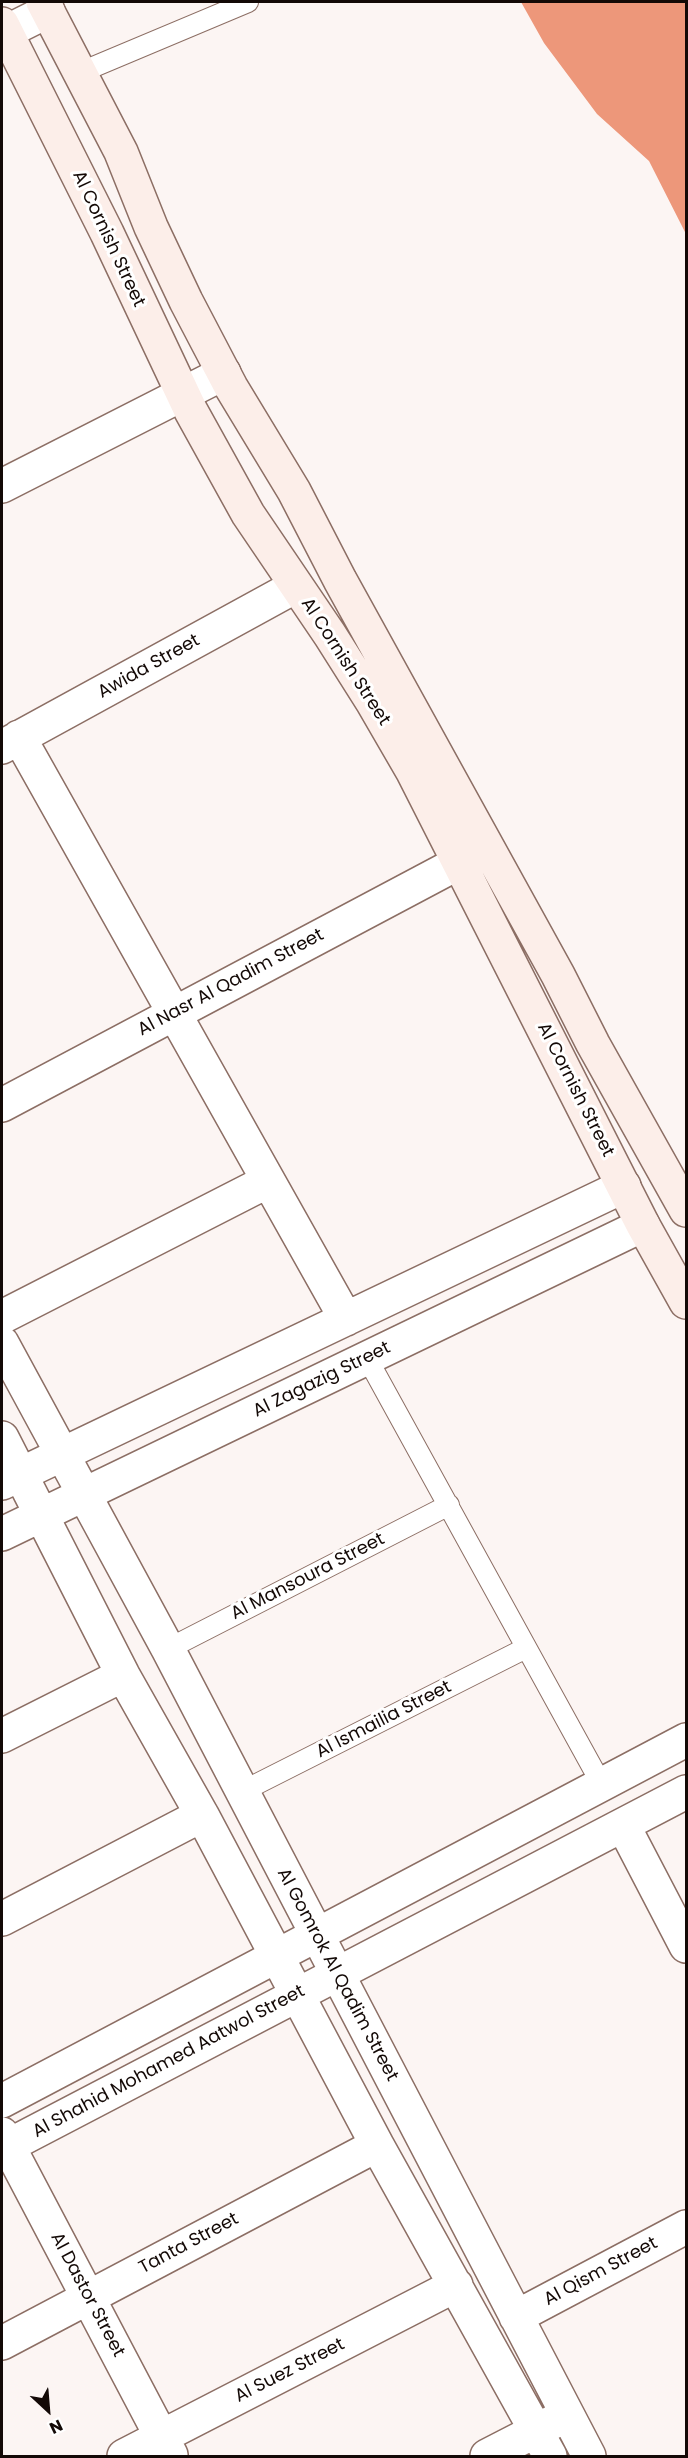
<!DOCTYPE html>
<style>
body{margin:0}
#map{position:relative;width:688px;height:2458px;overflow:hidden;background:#fcf5f3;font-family:Poppins,sans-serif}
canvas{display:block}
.frame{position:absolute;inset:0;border:3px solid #130906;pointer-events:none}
.north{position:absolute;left:18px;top:2380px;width:60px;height:60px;-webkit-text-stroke:4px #fff;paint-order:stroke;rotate:154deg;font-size:16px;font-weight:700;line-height:24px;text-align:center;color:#130906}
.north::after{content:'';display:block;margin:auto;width:21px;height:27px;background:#130906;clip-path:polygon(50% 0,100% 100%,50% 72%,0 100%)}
</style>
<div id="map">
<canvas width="688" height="2458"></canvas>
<div class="frame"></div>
<div class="north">N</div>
</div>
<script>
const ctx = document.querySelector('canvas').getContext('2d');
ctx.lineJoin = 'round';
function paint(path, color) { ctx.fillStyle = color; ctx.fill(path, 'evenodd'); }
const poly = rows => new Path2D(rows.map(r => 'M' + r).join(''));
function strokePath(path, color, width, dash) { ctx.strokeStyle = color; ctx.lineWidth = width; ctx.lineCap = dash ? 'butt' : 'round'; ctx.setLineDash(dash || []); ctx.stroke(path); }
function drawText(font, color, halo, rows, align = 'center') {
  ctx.font = font + ' Poppins,sans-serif'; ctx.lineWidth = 6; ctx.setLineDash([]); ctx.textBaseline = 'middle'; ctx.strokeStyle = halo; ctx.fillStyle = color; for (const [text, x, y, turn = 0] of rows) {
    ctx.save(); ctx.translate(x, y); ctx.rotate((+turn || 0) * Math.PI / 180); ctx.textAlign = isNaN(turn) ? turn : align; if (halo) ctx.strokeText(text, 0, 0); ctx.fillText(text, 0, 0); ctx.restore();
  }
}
paint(poly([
 [521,2,686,2,686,234,649,161,597,114,544,43]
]), '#ed977a');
const lane = poly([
 [79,73,248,2],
 [367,1358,602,1785],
 [168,1649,449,1505],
 [241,1792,526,1648]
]);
const street = poly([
 [2,34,48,11],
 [2,486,224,373],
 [19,737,346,1319],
 [2,747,296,586],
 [2,1105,460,862],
 [2,1317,268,1181],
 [2,1343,168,1649,589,2456],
 [2,1438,123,1675,202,1815,377,2145,550,2456],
 [2,1483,624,1186],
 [2,1534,643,1225],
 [2,1736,123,1675],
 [623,1825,686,1946],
 [2,1919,202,1815],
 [2,2101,686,1740],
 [2,2134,171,2455],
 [2,2149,686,1792],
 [516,2317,686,2227],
 [2,2343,377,2145],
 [124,2456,456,2285],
 [487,2456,555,2421]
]);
const secondary = poly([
 [43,2,121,152,151,227,186,301,231,387,294,491,340,580,558,975,593,1044,686,1210],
 [2,24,107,233,191,411,248,514,330,635,373,703,413,772,643,1225,686,1302]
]);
strokePath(lane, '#8c6e64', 22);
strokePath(street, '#8c6e64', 36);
strokePath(secondary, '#8c6e64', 36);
strokePath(lane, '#fff', 20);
strokePath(street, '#fff', 33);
strokePath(secondary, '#fceee9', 33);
drawText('18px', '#130906', '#fff', [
 ["Al Cornish Street",108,239,65],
 ["Al Cornish Street",345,662,57],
 ["Awida Street",149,667,-29],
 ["Al Nasr Al Qadim Street",231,983,-28],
 ["Al Cornish Street",575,1090,63],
 ["Al Zagazig Street",322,1380,-26],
 ["Al Mansoura Street",308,1577,-27],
 ["Al Ismailia Street",384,1720,-27],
 ["Al Gomrok Al Qadim Street",337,1975,62],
 ["Al Shahid Mohamed Aatwol Street",169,2062,-28],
 ["Tanta Street",189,2244,-28],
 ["Al Qism Street",601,2272,-28],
 ["Al Dastor Street",87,2295,62],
 ["Al Suez Street",290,2371,-27]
]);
</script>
